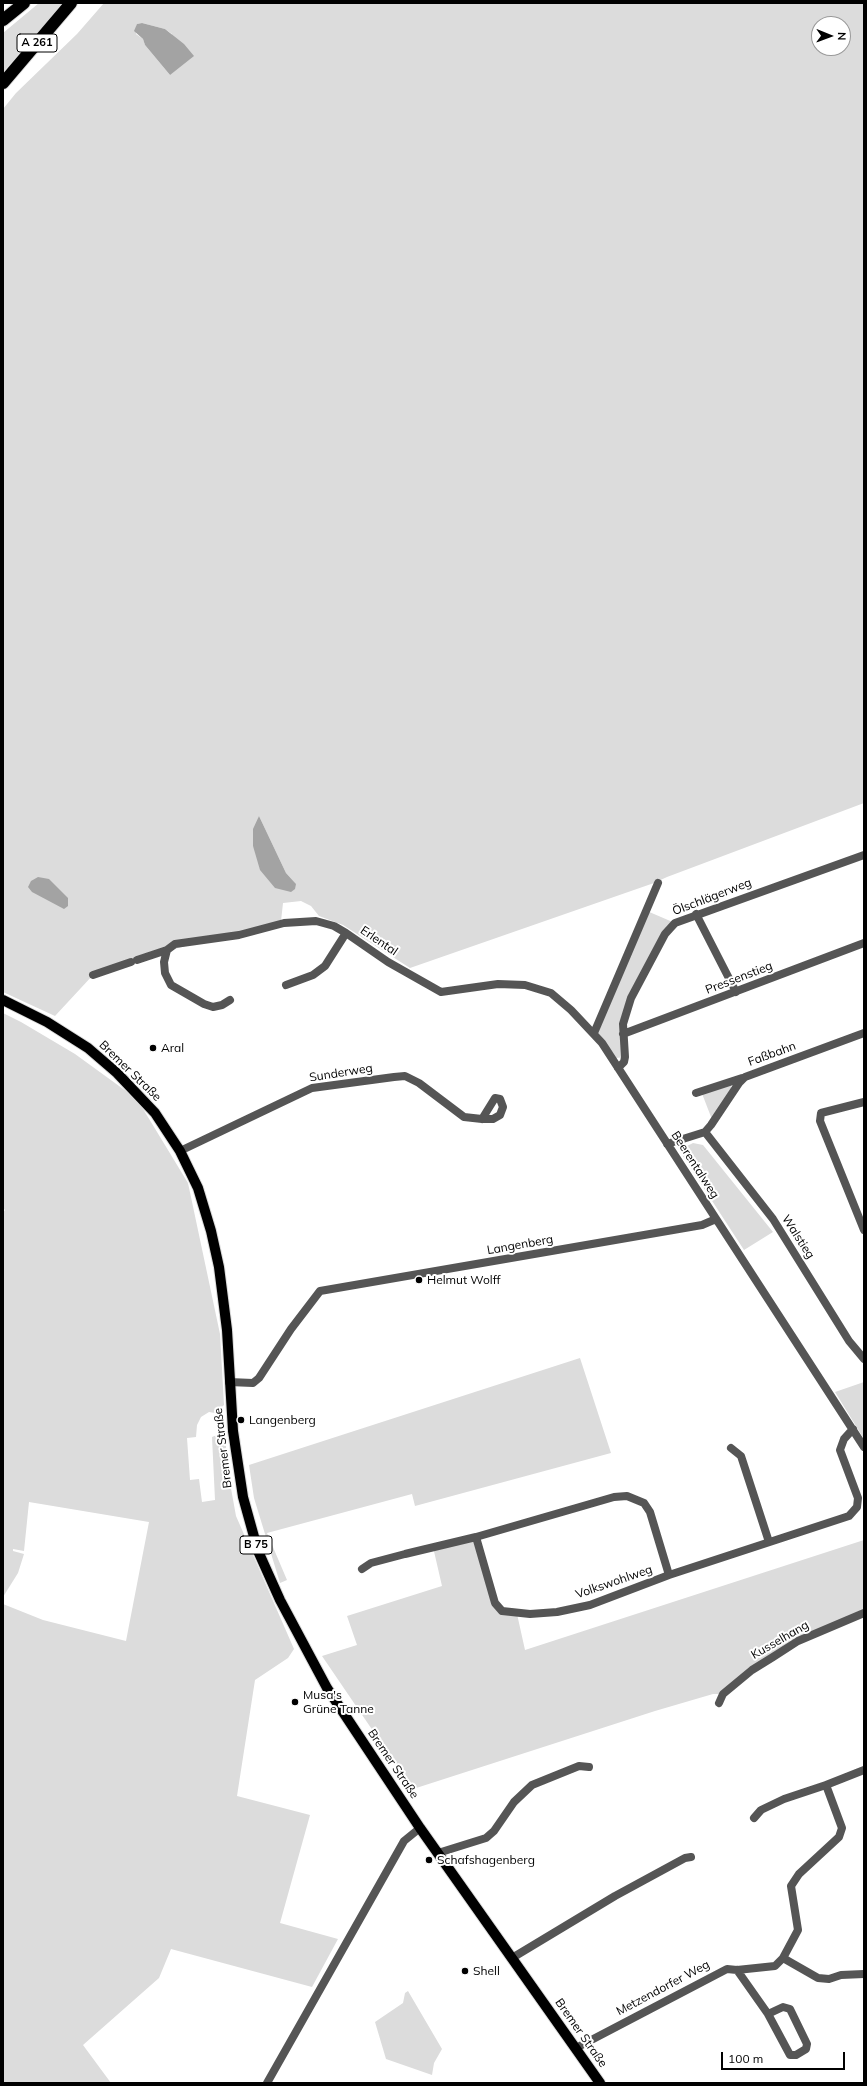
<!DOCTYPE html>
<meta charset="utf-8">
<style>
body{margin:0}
#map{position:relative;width:867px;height:2086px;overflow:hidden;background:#fff;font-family:Mulish,sans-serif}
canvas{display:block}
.frame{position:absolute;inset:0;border:4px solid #000;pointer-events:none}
.north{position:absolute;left:811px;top:16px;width:40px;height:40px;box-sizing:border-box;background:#fff;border:1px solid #999;border-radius:50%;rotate:91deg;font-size:11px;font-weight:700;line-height:16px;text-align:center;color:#000}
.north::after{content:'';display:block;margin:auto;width:14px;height:18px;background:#000;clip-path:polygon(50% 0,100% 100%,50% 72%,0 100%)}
.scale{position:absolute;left:721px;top:2052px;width:124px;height:18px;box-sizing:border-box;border:2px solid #000;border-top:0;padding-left:5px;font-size:12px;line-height:14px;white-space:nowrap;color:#000;-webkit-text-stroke:3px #fff;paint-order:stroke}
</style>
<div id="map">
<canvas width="867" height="2086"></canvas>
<div class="frame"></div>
<div class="north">N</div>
<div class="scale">100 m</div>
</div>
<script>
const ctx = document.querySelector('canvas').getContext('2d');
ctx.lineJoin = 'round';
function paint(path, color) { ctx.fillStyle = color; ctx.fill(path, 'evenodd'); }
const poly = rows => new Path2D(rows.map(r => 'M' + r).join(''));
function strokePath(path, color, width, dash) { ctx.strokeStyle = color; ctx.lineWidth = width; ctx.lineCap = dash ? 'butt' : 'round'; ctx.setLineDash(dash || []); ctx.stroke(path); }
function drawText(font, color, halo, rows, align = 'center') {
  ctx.font = font + ' Mulish,sans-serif'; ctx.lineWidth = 4; ctx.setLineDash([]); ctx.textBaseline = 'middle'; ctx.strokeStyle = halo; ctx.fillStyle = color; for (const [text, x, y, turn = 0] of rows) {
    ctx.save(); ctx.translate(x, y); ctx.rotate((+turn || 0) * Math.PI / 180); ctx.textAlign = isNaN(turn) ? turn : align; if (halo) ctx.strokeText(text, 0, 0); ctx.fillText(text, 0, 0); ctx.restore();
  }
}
paint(poly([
 [39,3,64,3,3,72,3,33],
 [104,3,864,3,864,803,667,877,654,883,410,968,343,925,319,916,311,906,301,901,283,903,281,921,159,953,93,975,55,1016,3,992,3,109,16,93,77,34],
 [142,23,165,29,172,34,170,75,145,45,143,39,136,34,137,24],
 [819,24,843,24,843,48,819,48],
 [259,816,286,873,296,884,253,846],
 [647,911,675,923,625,1013,625,1057,616,1058,594,1033],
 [3,1013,21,1022,75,1054,137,1099,188,1183,220,1334,224,1405,215,1413,209,1412,201,1417,197,1425,196,1437,187,1438,190,1480,199,1479,202,1502,215,1500,212,1437,217,1435,226,1435,226,1461,236,1516,294,1649,288,1658,255,1680,237,1796,310,1815,280,1923,338,1939,312,1987,171,1949,159,1978,83,2045,111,2083,3,2083,3,1604,43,1620,126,1641,149,1522,29,1502,24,1551,13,1549,13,1551,24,1554,18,1573,3,1597,3,1213,5,1210,3,1208],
 [730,1082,733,1093,713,1122,701,1091],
 [693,1143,703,1145,773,1232,744,1250,679,1150],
 [580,1358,611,1453,415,1506,412,1494,267,1533,287,1580,280,1583,254,1498,249,1465],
 [864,1382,864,1439,835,1392],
 [476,1537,495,1603,517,1614,525,1650,864,1540,864,1613,798,1641,723,1694,713,1694,655,1711,410,1790,401,1777,403,1775,322,1656,357,1645,347,1616,442,1586,433,1547],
 [408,1991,442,2049,434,2063,432,2075,386,2059,375,2022,403,2003,405,1993]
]), '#dcdcdc');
paint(poly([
 [142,23,165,29,184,44,194,56,170,75,145,45,143,39,134,31,137,24],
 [259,816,286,873,296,884,295,889,291,892,275,888,260,870,253,846,253,829],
 [38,877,49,879,68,898,68,906,64,909,32,892,28,887,31,881]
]), '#a3a3a3');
const primary = poly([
 [3,1000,47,1022,88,1048,117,1073,155,1113,180,1151,198,1188,211,1231,219,1267,227,1330,233,1431,243,1497,258,1551,280,1600,327,1688,420,1828,600,2083]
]);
const motorway = poly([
 [3,20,24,3],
 [3,83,71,3]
]);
strokePath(primary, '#dbdbdb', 12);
strokePath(motorway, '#dbdbdb', 14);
strokePath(poly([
 [696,914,736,992],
 [167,950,164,962,165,973,171,985,204,1004,213,1007,222,1005,230,1000],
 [137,960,167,950,175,944,239,935,284,923,316,921,334,926,346,933,388,962,441,992,498,984,525,985,551,993,571,1010,602,1043,864,1447],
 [93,975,131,962],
 [286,985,313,975,325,966,346,933],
 [594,1033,658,883],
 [623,1034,864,943],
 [618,1068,624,1062,625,1057,623,1024,631,998,665,934,675,923,864,855],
 [696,1093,742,1078],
 [864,1102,821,1113,820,1121,864,1230],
 [705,1132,773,1219,849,1341,864,1359],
 [667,1144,705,1132,711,1125,739,1083,745,1077,864,1033],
 [180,1151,312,1088,394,1077,405,1076,419,1083,464,1117,482,1119,493,1119,500,1115,503,1107,500,1099,495,1098,482,1119],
 [229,1382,253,1383,259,1378,291,1329,320,1291,702,1225,716,1219],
 [731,1448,741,1456,769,1542],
 [476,1537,495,1603,502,1611,530,1614,557,1612,590,1605,669,1575,849,1516,857,1507,858,1498,840,1450,844,1439,853,1429],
 [362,1569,371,1563,405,1554,476,1537,614,1497,627,1496,644,1503,650,1512,669,1575],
 [719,1703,723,1694,752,1670,773,1657,798,1641,864,1613],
 [826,1785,864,1770],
 [438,1853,486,1838,494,1831,514,1802,532,1785,579,1766,589,1767],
 [512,1958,615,1896,685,1858,691,1857],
 [783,1958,818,1978,829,1979,841,1975,864,1974],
 [737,1970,768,2014,783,2007,790,2009,807,2044,806,2049,796,2055,790,2055,768,2014],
 [576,2048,727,1969,737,1970,775,1966,783,1958,798,1930,791,1886,799,1874,839,1837,842,1828,826,1785,784,1799,761,1810,754,1818],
 [267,2083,404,1841,420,1828]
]), '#555', 8);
strokePath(primary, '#000', 10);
strokePath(motorway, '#000', 12);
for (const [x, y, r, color] of [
 [153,1048,4,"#000"],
 [419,1280,4,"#000"],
 [241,1420,4,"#000"],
 [295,1702,4,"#000"],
 [429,1860,4,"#000"],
 [465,1971,4,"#000"]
]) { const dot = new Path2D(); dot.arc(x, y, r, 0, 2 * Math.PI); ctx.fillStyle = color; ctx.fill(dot); strokePath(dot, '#fff', 1.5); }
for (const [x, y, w] of [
 [37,43,40],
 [256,1545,32]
]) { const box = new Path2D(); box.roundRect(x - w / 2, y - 9, w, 18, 3); ctx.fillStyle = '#fff'; ctx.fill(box); strokePath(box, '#000', 1); }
drawText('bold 11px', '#000', null, [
 ["A 261",37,43],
 ["B 75",256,1545]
]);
drawText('12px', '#000', '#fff', [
 ["Ölschlägerweg",712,897,-21],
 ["Erlental",379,941,34],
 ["Pressenstieg",739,978,-21],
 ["Faßbahn",772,1054,-20],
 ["Bremer Straße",130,1071,44],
 ["Sunderweg",341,1073,-9],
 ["Beerentalweg",695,1165,57],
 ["Walstieg",798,1237,57],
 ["Langenberg",520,1245,-10],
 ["Bremer Straße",223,1448,-97],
 ["Volkswohlweg",614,1582,-19],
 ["Kusselhang",780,1640,-30],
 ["Bremer Straße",393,1764,56],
 ["Metzendorfer Weg",663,1988,-28],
 ["Bremer Straße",581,2033,55]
]);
drawText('12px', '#000', '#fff', [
 ["Aral",161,1048],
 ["Helmut Wolff",427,1280],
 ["Langenberg",249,1420],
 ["Musa's",303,1695],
 ["Grüne Tanne",303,1709],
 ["Schafshagenberg",437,1860],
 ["Shell",473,1971]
], 'left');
</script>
